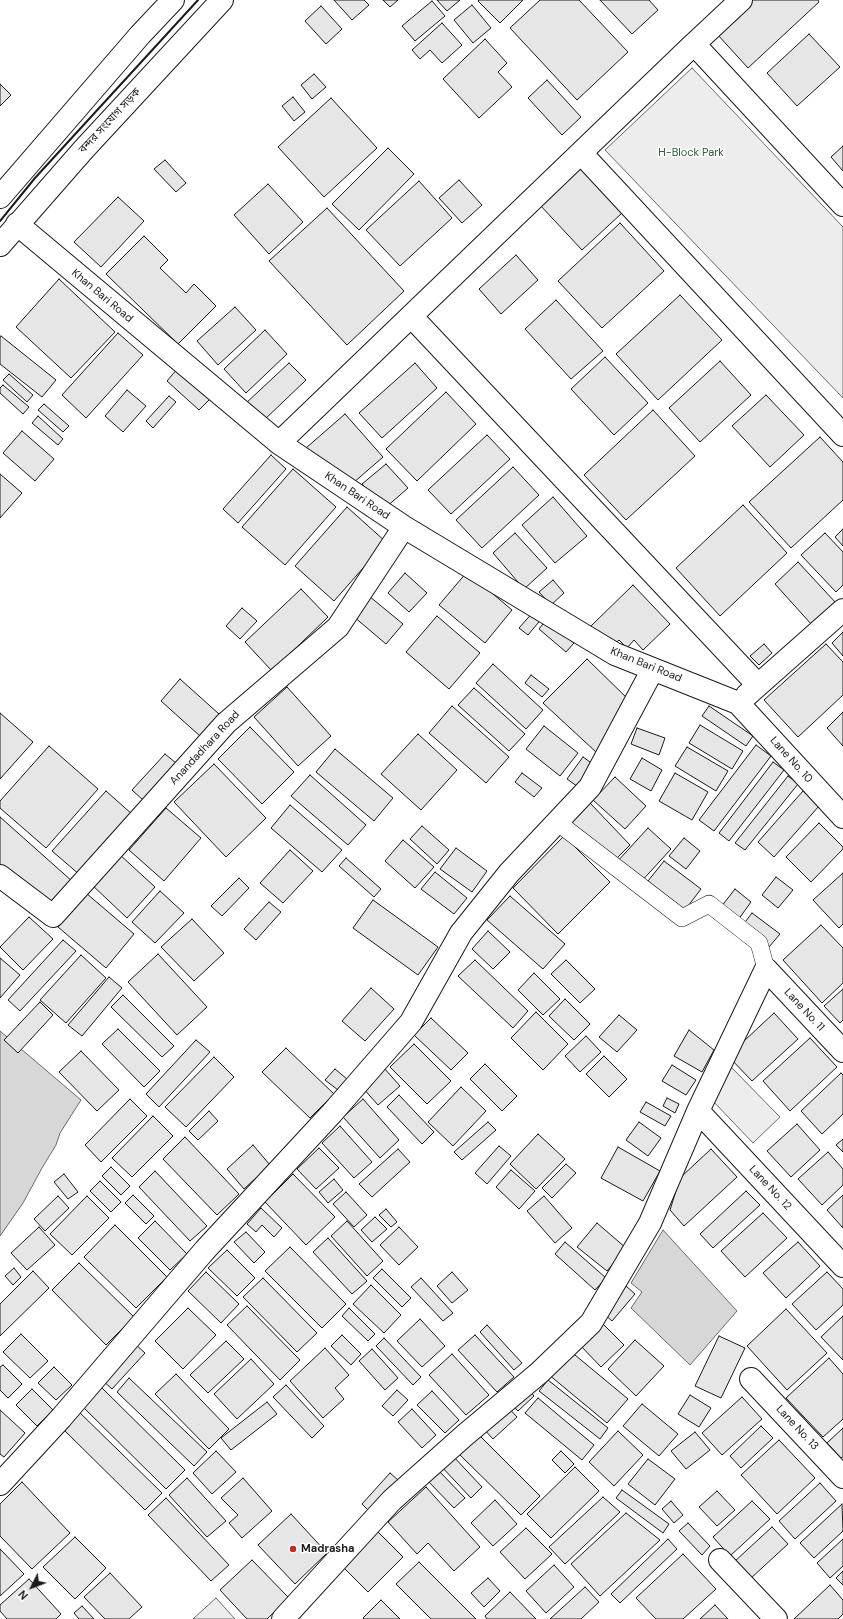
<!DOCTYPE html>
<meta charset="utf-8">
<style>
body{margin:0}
#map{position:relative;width:843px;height:1619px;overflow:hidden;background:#fff;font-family:"DM Sans",sans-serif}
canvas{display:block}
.north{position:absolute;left:12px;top:1567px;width:40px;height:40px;-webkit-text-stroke:3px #fff;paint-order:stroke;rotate:228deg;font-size:11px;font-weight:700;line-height:16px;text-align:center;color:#1a1a1a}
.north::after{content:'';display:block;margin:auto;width:14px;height:18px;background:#1a1a1a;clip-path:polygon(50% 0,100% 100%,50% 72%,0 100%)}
</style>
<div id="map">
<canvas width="843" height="1619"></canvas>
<div class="north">N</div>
</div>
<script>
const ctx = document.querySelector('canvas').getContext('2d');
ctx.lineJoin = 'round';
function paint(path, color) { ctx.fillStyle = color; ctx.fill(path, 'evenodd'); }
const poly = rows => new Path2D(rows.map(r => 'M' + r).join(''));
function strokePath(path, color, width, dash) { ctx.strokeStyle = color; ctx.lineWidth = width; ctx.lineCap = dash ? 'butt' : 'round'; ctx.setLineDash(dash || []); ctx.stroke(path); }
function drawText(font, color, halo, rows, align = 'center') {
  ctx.font = font + ' "DM Sans","Noto Sans Bengali",sans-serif'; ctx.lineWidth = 3; ctx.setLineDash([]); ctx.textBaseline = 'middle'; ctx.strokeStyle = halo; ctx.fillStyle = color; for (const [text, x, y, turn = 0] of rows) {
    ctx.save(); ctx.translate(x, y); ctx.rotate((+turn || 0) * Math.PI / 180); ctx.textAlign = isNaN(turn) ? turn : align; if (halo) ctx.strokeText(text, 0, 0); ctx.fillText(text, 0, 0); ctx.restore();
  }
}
const built = poly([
 [692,68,843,227,843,398,605,150,692,68],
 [729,1065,780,1117,753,1143,712,1100,729,1065],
 [216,1598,235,1619,193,1619,216,1598]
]);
paint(built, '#ededed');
strokePath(built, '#6a6a6a', 1);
const water = poly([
 [0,1031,81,1100,60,1133,56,1145,42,1168,23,1203,0,1236,0,1031],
 [663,1230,737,1311,690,1365,631,1308,642,1292,631,1283,663,1230]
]);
paint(water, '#d7d7d7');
strokePath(water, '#6a6a6a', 1);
const building = poly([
 [334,0,364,0,369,5,352,20,334,0],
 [383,0,398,0,390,7,383,0],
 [437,0,460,0,447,11,437,0],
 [479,0,523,0,500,23,478,1,479,0],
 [540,0,579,0,628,52,577,100,510,28,540,0],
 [600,0,649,0,658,10,632,34,600,0],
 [731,0,818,0,819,2,748,68,707,23,731,0],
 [432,1,445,16,415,41,402,26,432,1],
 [472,5,491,28,473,43,454,20,472,5],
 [321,6,342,29,326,44,305,21,321,6],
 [442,23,462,45,442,63,430,50,420,59,412,50,442,23],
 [809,34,840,67,797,106,767,73,809,34],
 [485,39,507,63,498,72,512,87,479,118,443,79,485,39],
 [314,74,326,87,312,99,301,85,314,74],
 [547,80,581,117,562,135,528,98,547,80],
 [0,84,11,95,0,106,0,84],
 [293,97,305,112,294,121,282,106,293,97],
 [331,98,377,148,324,197,278,147,331,98],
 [843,146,843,171,831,157,843,146],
 [388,148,414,174,359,230,332,204,388,148],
 [165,160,186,183,176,192,154,169,165,160],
 [579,167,622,213,582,250,539,204,579,167],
 [459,180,482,205,462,223,439,198,459,180],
 [419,181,452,218,400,266,366,230,419,181],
 [268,184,303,222,269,254,234,215,268,184],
 [118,197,144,221,101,267,74,242,118,197],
 [327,208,404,291,347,345,269,261,327,208],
 [620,223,664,271,602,328,558,281,620,223],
 [144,236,168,260,160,268,186,293,194,284,216,306,178,344,106,274,144,236],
 [516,255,538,280,501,314,479,289,516,255],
 [59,279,115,332,71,378,16,327,59,279],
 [680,295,722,340,658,400,616,354,680,295],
 [556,300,603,351,571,379,525,329,556,300],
 [235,307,256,330,218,365,197,341,235,307],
 [265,330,287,354,246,393,224,369,265,330],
 [118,333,143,355,86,418,62,395,118,333],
 [1,336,56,380,42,397,0,364,0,338,1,336],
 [605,357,648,403,614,435,571,389,605,357],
 [720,361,751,395,700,442,669,408,720,361],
 [289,363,306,380,262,422,245,404,289,363],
 [415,363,437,388,382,438,359,413,415,363],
 [178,368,211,398,199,410,167,381,178,368],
 [9,374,33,395,27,402,3,380,9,374],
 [3,385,29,407,23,414,0,393,0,388,3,385],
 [127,390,146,406,123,432,105,416,127,390],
 [446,392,476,424,417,481,386,449,446,392],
 [766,395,804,435,770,467,732,426,766,395],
 [169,396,176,402,153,428,146,421,169,396],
 [44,404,69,426,63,432,38,410,44,404],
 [653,410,695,456,626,520,584,475,653,410],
 [345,414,383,457,353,483,306,448,345,414],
 [38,416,63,439,58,445,32,423,38,416],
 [22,431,54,459,35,481,3,453,22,431],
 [487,435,510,459,451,514,428,490,487,435],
 [820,437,843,462,843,500,791,548,749,502,820,437],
 [271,455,286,469,238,523,223,509,271,455],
 [386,464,408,488,384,509,362,484,386,464],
 [513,467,539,495,482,548,456,520,513,467],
 [293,469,336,507,285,565,242,527,293,469],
 [0,474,22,493,0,518,0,474],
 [553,497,587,536,555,563,522,525,553,497],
 [743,505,787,553,720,616,676,568,743,505],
 [347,507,386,542,334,601,295,566,347,507],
 [843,529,843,546,835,537,843,529],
 [515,533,547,568,524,589,493,553,515,533],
 [825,533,843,552,843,585,836,592,801,555,825,533],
 [798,562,836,603,812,625,775,584,798,562],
 [467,572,512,610,485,643,439,605,467,572],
 [405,573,427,593,409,612,388,593,405,573],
 [553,580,564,593,551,605,539,592,553,580],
 [633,585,670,624,643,650,634,640,627,648,619,640,611,647,591,626,633,585],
 [301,589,328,617,272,671,245,642,301,589],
 [369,596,403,624,386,644,353,616,369,596],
 [242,608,257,621,240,639,226,626,242,608],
 [535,610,543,617,528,635,519,628,535,610],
 [437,616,480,653,449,689,406,652,437,616],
 [546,620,574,643,566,652,539,629,546,620],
 [843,632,843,656,832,643,843,632],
 [764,644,772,653,759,665,750,656,764,644],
 [826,644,843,662,843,695,798,737,764,700,826,644],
 [587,659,630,701,596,752,543,703,587,659],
 [493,664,543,710,526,729,476,683,493,664],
 [531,675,549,689,542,697,525,683,531,675],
 [180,679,219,714,200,736,161,701,180,679],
 [287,687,331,736,298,766,254,717,287,687],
 [474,688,525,734,509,751,458,705,474,688],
 [452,706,509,757,486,783,429,733,452,706],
 [709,706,753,736,746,746,702,716,709,706],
 [843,712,843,746,827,728,843,712],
 [0,713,33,742,0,779,0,713],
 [700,725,743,751,732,769,689,743,700,725],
 [544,726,578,753,560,776,526,749,544,726],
 [250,727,294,772,262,804,218,759,250,727],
 [637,728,665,738,659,755,631,744,637,728],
 [418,734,457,770,421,810,381,774,418,734],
 [756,745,771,756,714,831,699,820,756,745],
 [49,746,98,789,46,848,0,808,0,801,49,746],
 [687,747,728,771,716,791,675,766,687,747],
 [335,749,393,798,374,821,316,772,335,749],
 [165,754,176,763,143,800,132,790,165,754],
 [583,757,597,767,581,789,567,779,583,757],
 [642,758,662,770,651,791,630,779,642,758],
 [773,762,784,770,729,841,719,833,773,762],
 [214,764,266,818,226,857,174,802,214,764],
 [522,773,542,788,534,797,515,782,522,773],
 [675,773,708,792,692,820,659,801,675,773],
 [310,775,366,825,348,845,291,796,310,775],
 [788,776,798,784,745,850,735,843,788,776],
 [615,777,646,806,625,829,593,800,615,777],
 [106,791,133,815,80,875,52,851,106,791],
 [803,791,819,806,774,857,758,842,803,791],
 [590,803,630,845,610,865,569,824,590,803],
 [290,805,342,850,322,872,271,828,290,805],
 [166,808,201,838,164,881,129,850,166,808],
 [0,817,73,882,50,909,0,865,0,817],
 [819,823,843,847,843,849,811,882,786,857,819,823],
 [422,826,449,850,437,864,410,839,422,826],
 [648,828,671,849,639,884,616,863,648,828],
 [564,836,610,882,558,934,513,888,564,836],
 [684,838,700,851,686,869,669,856,684,838],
 [403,840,434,867,415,888,385,861,403,840],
 [456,848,487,871,472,892,440,869,456,848],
 [290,850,313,871,283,903,260,883,290,850],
 [119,854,155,887,127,918,91,884,119,854],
 [346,858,381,889,374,897,339,866,346,858],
 [664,861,701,889,685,910,648,881,664,861],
 [435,872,467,898,454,914,421,889,435,872],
 [843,873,843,924,839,928,813,900,843,873],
 [776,877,793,890,778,908,762,895,776,877],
 [239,878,249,888,222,916,211,906,239,878],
 [735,889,751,902,738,920,721,907,735,889],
 [160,891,184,913,155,943,132,922,160,891],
 [86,893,134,934,106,968,58,927,86,893],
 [510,896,565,944,543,969,487,920,510,896],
 [373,900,438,947,418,975,353,928,373,900],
 [269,902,281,912,256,940,244,929,269,902],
 [752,913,780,934,769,947,742,926,752,913],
 [29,917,53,939,23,970,0,947,29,917],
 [192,919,224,953,194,981,161,947,192,919],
 [821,925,843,948,843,983,822,1003,783,960,821,925],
 [488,931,510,952,493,969,472,949,488,931],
 [63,940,76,951,20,1011,8,1000,63,940],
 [158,954,207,1007,177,1035,128,982,158,954],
 [81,955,106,978,66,1023,40,1000,81,955],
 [0,958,20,975,0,998,0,958],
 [475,960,528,1011,513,1028,458,976,475,960],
 [566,960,595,989,580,1003,551,974,566,960],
 [534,973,560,999,543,1015,518,990,534,973],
 [109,977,122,988,82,1036,68,1025,109,977],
 [371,988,394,1009,365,1041,342,1021,371,988],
 [843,989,843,1020,840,1023,824,1006,843,989],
 [123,995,174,1046,162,1057,111,1007,123,995],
 [565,999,590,1024,574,1040,549,1016,565,999],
 [40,1002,53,1015,18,1053,4,1040,40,1002],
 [536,1012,568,1044,543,1070,511,1038,536,1012],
 [774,1013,798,1039,752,1081,728,1056,774,1013],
 [619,1015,637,1030,617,1052,599,1037,619,1015],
 [431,1018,468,1053,451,1070,414,1035,431,1018],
 [118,1029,160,1071,144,1087,102,1044,118,1029],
 [689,1030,714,1050,702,1072,674,1056,689,1030],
 [586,1036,601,1052,580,1072,565,1056,586,1036],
 [810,1038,837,1067,790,1111,763,1081,810,1038],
 [196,1040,210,1052,159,1107,146,1094,196,1040],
 [414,1044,451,1081,427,1104,390,1067,414,1044],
 [286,1048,334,1094,310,1118,262,1072,286,1048],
 [81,1051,119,1090,97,1111,59,1072,81,1051],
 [604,1056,627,1079,609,1097,586,1074,604,1056],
 [214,1057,234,1077,186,1127,165,1107,214,1057],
 [485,1064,517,1096,502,1111,470,1079,485,1064],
 [672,1065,696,1080,686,1095,662,1081,672,1065],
 [384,1068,400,1086,378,1105,362,1087,384,1068],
 [335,1069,347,1079,338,1090,325,1080,335,1069],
 [841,1073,843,1075,843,1114,822,1134,801,1111,841,1073],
 [461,1087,486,1111,453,1146,428,1122,461,1087],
 [399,1095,434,1132,422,1144,387,1107,399,1095],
 [667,1098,679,1104,675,1113,663,1106,667,1098],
 [130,1099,147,1116,101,1162,85,1145,130,1099],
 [363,1099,399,1140,380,1158,343,1117,363,1099],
 [646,1102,671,1116,665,1126,640,1112,646,1102],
 [209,1111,218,1121,198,1140,189,1131,209,1111],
 [153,1116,173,1136,132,1177,112,1158,153,1116],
 [488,1122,496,1130,462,1160,454,1152,488,1122],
 [639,1122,661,1138,648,1156,626,1140,639,1122],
 [797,1124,820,1150,791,1177,767,1151,797,1124],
 [340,1126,372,1162,354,1178,322,1143,340,1126],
 [538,1134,565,1159,536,1189,510,1164,538,1134],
 [185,1137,239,1194,217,1215,163,1159,185,1137],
 [843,1139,843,1152,836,1145,843,1139],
 [253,1145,270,1165,244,1189,227,1169,253,1145],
 [499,1146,511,1156,487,1184,475,1173,499,1146],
 [618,1147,660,1171,643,1201,601,1178,618,1147],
 [319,1148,339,1168,316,1189,297,1169,319,1148],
 [398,1149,410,1162,372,1197,359,1184,398,1149],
 [711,1149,737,1177,684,1226,670,1210,680,1178,711,1149],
 [828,1152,843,1169,843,1185,822,1205,798,1179,828,1152],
 [566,1164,576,1173,552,1198,542,1188,566,1164],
 [111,1167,130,1186,121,1195,102,1176,111,1167],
 [511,1170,535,1191,519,1209,496,1187,511,1170],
 [155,1171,207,1226,190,1241,139,1187,155,1171],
 [64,1174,78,1192,68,1199,54,1182,64,1174],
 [293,1174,335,1217,306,1245,265,1202,293,1174],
 [334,1179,343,1190,328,1203,319,1192,334,1179],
 [100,1181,121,1202,111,1212,90,1191,100,1181],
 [746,1191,760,1205,713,1248,700,1234,746,1191],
 [346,1192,367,1215,354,1227,333,1204,346,1192],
 [133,1195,154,1216,146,1224,125,1203,133,1195],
 [843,1195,843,1228,827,1210,843,1195],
 [58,1196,69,1208,45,1231,34,1219,58,1196],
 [87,1196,109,1218,72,1255,50,1234,87,1196],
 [544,1196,572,1228,555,1243,527,1211,544,1196],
 [261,1208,282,1228,274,1237,262,1225,256,1232,247,1224,261,1208],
 [386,1209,397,1222,391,1227,379,1215,386,1209],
 [763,1213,787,1238,745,1277,721,1251,763,1213],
 [375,1217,387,1229,372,1242,361,1230,375,1217],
 [155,1221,187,1254,170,1270,138,1238,155,1221],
 [347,1221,383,1261,367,1276,331,1236,347,1221],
 [597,1223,626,1248,607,1271,577,1247,597,1223],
 [115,1225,167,1277,136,1308,84,1257,115,1225],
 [39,1227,55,1245,27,1270,11,1253,39,1227],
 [399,1227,418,1247,399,1265,380,1245,399,1227],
 [246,1232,265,1252,254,1263,234,1242,246,1232],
 [328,1238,367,1281,352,1294,313,1252,328,1238],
 [565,1242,606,1278,595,1290,555,1254,565,1242],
 [798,1242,820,1266,786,1298,763,1273,798,1242],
 [290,1247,346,1304,322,1328,265,1271,290,1247],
 [227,1250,255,1278,237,1296,208,1268,227,1250],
 [79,1263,134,1317,106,1345,52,1290,79,1263],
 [14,1268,21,1277,13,1285,5,1276,14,1268],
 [382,1269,411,1298,402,1307,373,1278,382,1269],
 [33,1271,49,1288,0,1336,0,1304,33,1271],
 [206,1272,239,1304,221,1323,188,1291,206,1272],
 [452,1272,468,1290,452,1303,437,1286,452,1272],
 [827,1272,843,1289,843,1305,816,1330,792,1304,827,1272],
 [263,1278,317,1333,297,1352,243,1297,263,1278],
 [421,1278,453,1313,443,1321,411,1287,421,1278],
 [371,1285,401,1315,384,1333,353,1304,371,1285],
 [626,1286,635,1294,612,1321,603,1313,626,1286],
 [247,1306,300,1360,280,1380,227,1325,247,1306],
 [188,1308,216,1335,183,1369,155,1341,188,1308],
 [349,1308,375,1334,368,1341,342,1316,349,1308],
 [786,1309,827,1353,787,1390,747,1346,786,1309],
 [843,1316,843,1360,821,1337,843,1316],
 [420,1319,445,1346,422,1367,397,1341,420,1319],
 [600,1321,624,1345,601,1367,578,1343,600,1321],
 [487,1325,522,1363,514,1370,480,1332,487,1325],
 [21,1334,48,1361,30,1378,3,1352,21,1334],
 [342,1335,361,1354,351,1365,331,1346,342,1335],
 [475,1335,514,1377,497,1392,458,1350,475,1335],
 [719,1336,745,1348,721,1398,695,1386,719,1336],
 [384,1338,421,1377,413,1385,376,1346,384,1338],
 [635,1340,664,1366,636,1396,608,1369,635,1340],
 [226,1341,244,1359,208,1393,190,1375,226,1341],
 [135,1344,145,1353,112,1389,102,1380,135,1344],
 [325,1348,349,1375,335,1388,344,1399,323,1418,290,1381,325,1348],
 [372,1349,398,1378,385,1390,359,1361,372,1349],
 [569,1350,628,1399,607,1423,548,1374,569,1350],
 [452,1354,489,1395,466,1415,429,1375,452,1354],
 [829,1358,843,1374,843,1419,823,1437,786,1398,829,1358],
 [251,1359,274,1384,237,1419,214,1394,251,1359],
 [3,1365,22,1384,8,1398,0,1390,0,1367,3,1365],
 [54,1367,72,1385,56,1400,38,1383,54,1367],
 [176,1374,229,1429,209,1449,155,1394,176,1374],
 [129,1378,207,1452,194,1466,117,1392,129,1378],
 [548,1380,608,1428,600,1439,539,1391,548,1380],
 [98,1384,185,1470,166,1489,79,1403,98,1384],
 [286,1385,324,1426,312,1438,273,1397,286,1385],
 [527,1388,534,1396,518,1411,510,1403,527,1388],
 [32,1389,53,1410,37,1426,16,1405,32,1389],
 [397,1390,408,1400,393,1416,382,1406,397,1390],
 [432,1391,459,1420,445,1433,417,1405,432,1391],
 [690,1395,711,1408,699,1427,678,1414,690,1395],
 [742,1397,762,1419,722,1455,702,1433,742,1397],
 [538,1398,594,1445,582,1460,525,1413,538,1398],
 [267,1402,277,1414,231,1450,221,1438,267,1402],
 [642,1404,678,1434,659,1456,623,1426,642,1404],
 [506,1405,517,1417,493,1439,482,1427,506,1405],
 [75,1408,162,1493,145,1510,59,1425,75,1408],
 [412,1409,436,1435,422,1448,398,1422,412,1409],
 [0,1410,25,1433,4,1457,0,1454,0,1410],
 [761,1426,773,1438,741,1468,730,1456,761,1426],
 [843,1428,843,1457,841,1458,827,1443,843,1428],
 [618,1431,643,1455,614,1486,589,1462,618,1431],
 [476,1432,540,1496,521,1515,456,1451,476,1432],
 [695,1432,710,1450,686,1469,671,1451,695,1432],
 [779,1440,815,1478,777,1514,741,1475,779,1440],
 [216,1451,236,1472,212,1494,193,1473,216,1451],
 [561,1451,574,1464,565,1473,552,1460,561,1451],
 [452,1455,482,1487,471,1498,440,1465,452,1455],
 [648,1459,675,1479,655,1505,628,1484,648,1459],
 [575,1467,599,1491,551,1538,527,1514,575,1467],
 [438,1470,465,1498,454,1508,427,1480,438,1470],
 [390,1473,398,1480,369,1511,362,1504,390,1473],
 [187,1478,226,1521,207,1537,169,1495,187,1478],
 [243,1478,272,1511,242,1538,229,1523,238,1515,221,1498,243,1478],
 [22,1482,70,1533,32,1569,0,1536,0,1504,22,1482],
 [820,1483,836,1501,795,1539,779,1521,820,1483],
 [426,1487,480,1547,454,1571,428,1543,417,1554,388,1522,426,1487],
 [622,1490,669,1524,663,1533,616,1498,622,1490],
 [717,1491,735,1510,717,1526,699,1507,717,1491],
 [603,1497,620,1512,565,1564,549,1547,603,1497],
 [166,1498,229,1565,211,1581,148,1515,166,1498],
 [495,1500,517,1524,493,1546,471,1523,495,1500],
 [671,1501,683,1515,674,1523,662,1509,671,1501],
 [752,1501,770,1519,730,1556,713,1537,752,1501],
 [842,1504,843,1531,814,1558,800,1543,842,1504],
 [626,1513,660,1540,600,1596,571,1564,626,1513],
 [291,1514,327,1553,295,1584,258,1545,291,1514],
 [688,1523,710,1546,702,1555,679,1531,688,1523],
 [772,1527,788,1544,750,1579,734,1562,772,1527],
 [526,1528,552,1554,525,1579,500,1552,526,1528],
 [376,1530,403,1557,368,1592,341,1565,376,1530],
 [75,1537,106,1568,75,1599,43,1567,75,1537],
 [668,1539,677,1549,620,1603,611,1594,668,1539],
 [843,1539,843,1566,830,1578,817,1563,843,1539],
 [0,1549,24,1574,0,1596,0,1549],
 [683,1554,716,1589,683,1619,656,1619,636,1598,683,1554],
 [252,1560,289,1598,267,1619,247,1619,220,1590,252,1560],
 [419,1562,476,1619,431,1619,396,1584,419,1562],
 [554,1565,574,1587,546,1613,526,1591,554,1565],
 [843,1571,843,1585,836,1578,843,1571],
 [110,1573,142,1607,129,1619,105,1619,84,1597,110,1573],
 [488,1578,500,1591,484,1607,471,1593,488,1578],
 [29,1579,61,1614,56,1619,7,1619,0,1611,0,1605,29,1579],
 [830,1585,843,1600,843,1614,838,1619,794,1619,830,1585],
 [585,1587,599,1602,581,1619,550,1619,585,1587],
 [510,1592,536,1619,487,1619,485,1616,510,1592],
 [381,1600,400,1619,364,1619,363,1618,381,1600],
 [715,1605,728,1619,700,1619,715,1605],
 [82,1606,94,1619,79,1619,74,1613,82,1606]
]);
paint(building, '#e6e6e6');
strokePath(building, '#1a1a1a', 1);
const pedestrian = poly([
 [557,822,682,918,709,904,759,943,766,969]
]);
const minor = poly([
 [741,0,694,44,843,205],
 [581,153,843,435],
 [17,224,279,443,404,527,615,654,738,703,843,817],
 [411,316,758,685],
 [279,443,694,44],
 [747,695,843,610],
 [0,876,53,916,226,723,338,627,404,527],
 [698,1111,843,1266],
 [751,1379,843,1477],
 [0,1484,61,1418,205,1250,332,1113,411,1022,461,933,509,873,590,787,653,669],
 [720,1560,776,1619],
 [283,1619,392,1500,465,1435,539,1373,591,1323,650,1223,698,1111,766,969,843,1051]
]);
const trunk = poly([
 [0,197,140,35,173,0],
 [0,245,84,149,222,0]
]);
strokePath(pedestrian, '#1a1a1a', 18);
strokePath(minor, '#1a1a1a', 24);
strokePath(trunk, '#1a1a1a', 24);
strokePath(pedestrian, '#fff', 17);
strokePath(minor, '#fff', 22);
strokePath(trunk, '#fff', 22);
strokePath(poly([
 [0,221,35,178,198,0]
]), '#1a1a1a', 2);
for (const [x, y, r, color] of [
 [293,1549,4,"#c62828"]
]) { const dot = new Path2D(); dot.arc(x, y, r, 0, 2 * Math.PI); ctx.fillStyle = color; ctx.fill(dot); strokePath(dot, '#fff', 1.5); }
drawText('11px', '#1a1a1a', '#fff', [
 ["বন্দর সংযোগ সড়ক",110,121,-47],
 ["Khan Bari Road",102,296,40],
 ["Khan Bari Road",357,496,34],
 ["Khan Bari Road",646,665,22],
 ["Anandadhara Road",205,748,-47],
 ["Lane No. 10",791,760,48],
 ["Lane No. 11",804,1010,47],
 ["Lane No. 12",770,1188,47],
 ["Lane No. 13",797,1428,47]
]);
drawText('11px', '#2b5a34', '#fff', [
 ["H-Block Park",691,153]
]);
drawText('bold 11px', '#1a1a1a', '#fff', [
 ["Madrasha",301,1549]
], 'left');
</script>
